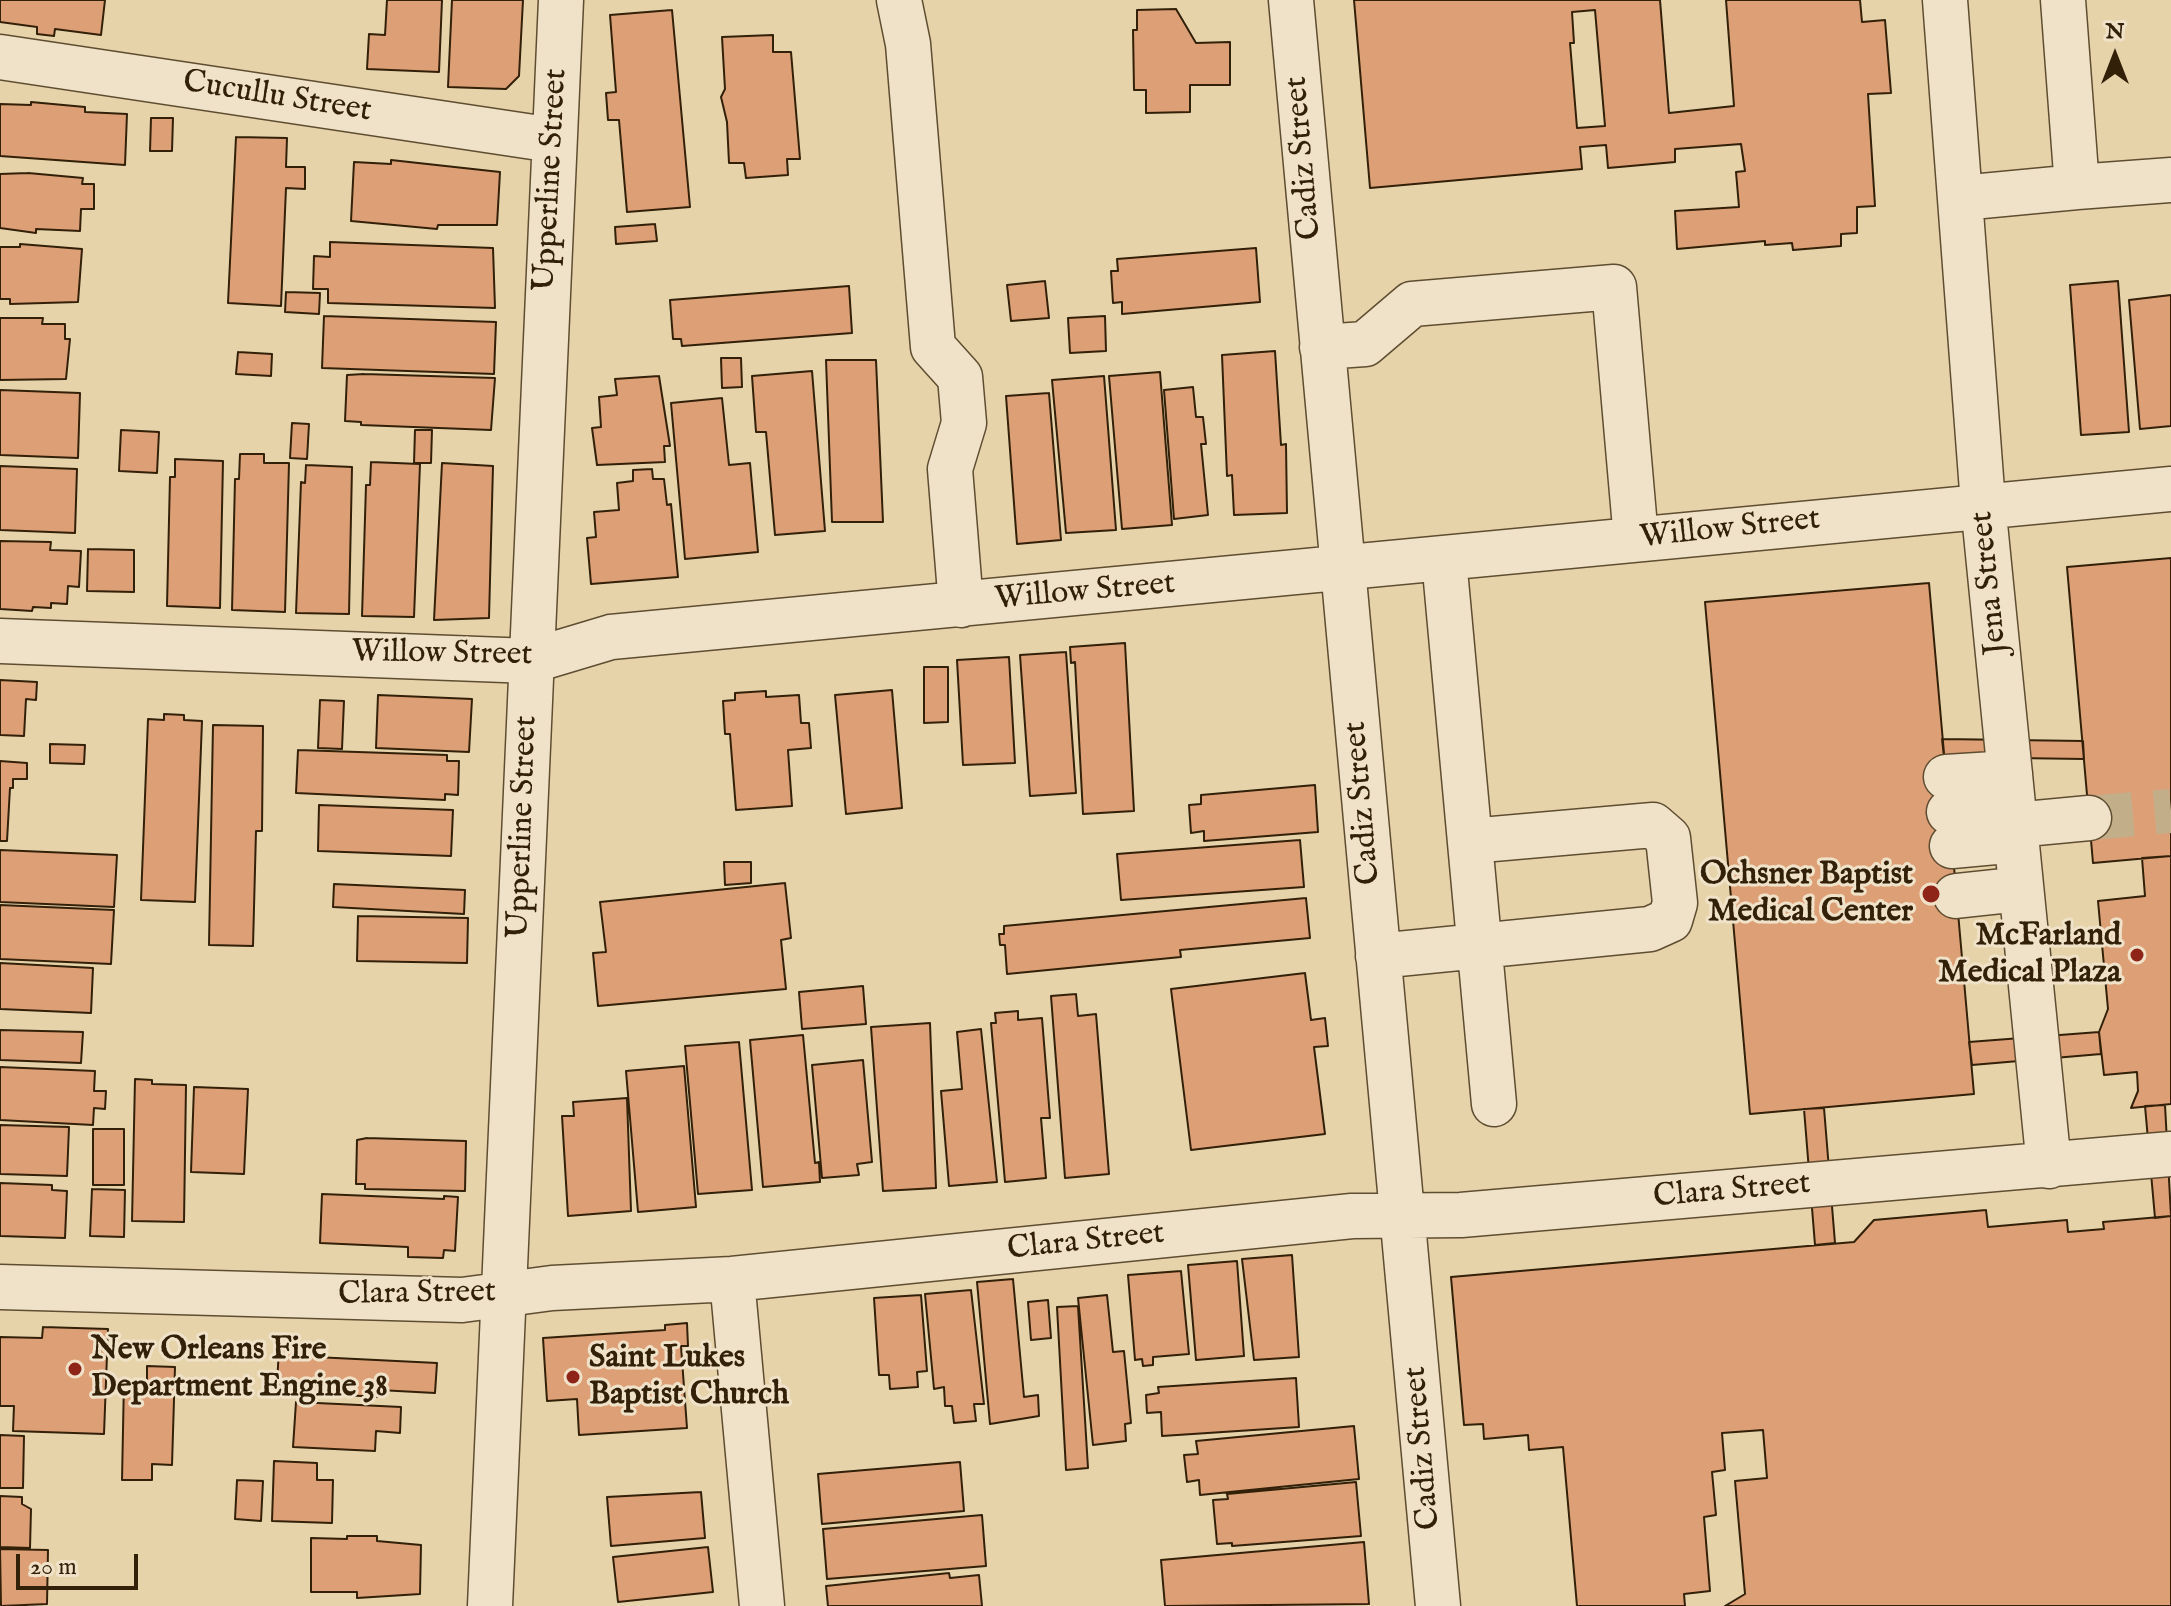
<!DOCTYPE html>
<style>
body{margin:0}
#map{position:relative;width:2171px;height:1606px;overflow:hidden;background:#e6d3aa;font-family:"IM FELL English",serif}
canvas{display:block}
.north{position:absolute;left:2075px;top:16px;width:80px;height:80px;-webkit-text-stroke:6px #efe2c8;paint-order:stroke;rotate:0deg;font-size:22px;font-weight:700;line-height:32px;text-align:center;color:#322009}
.north::after{content:'';display:block;margin:auto;width:28px;height:36px;background:#322009;clip-path:polygon(50% 0,100% 100%,50% 72%,0 100%)}
.scale{position:absolute;left:16px;top:1554px;width:122px;height:36px;box-sizing:border-box;border:4px solid #322009;border-top:0;padding-left:10px;font-size:24px;line-height:28px;white-space:nowrap;color:#322009;-webkit-text-stroke:6px #efe2c8;paint-order:stroke}
</style>
<div id="map">
<canvas width="2171" height="1606"></canvas>
<div class="north">N</div>
<div class="scale">20 m</div>
</div>
<script>
const ctx = document.querySelector('canvas').getContext('2d');
ctx.lineJoin = 'round';
function paint(path, color) { ctx.fillStyle = color; ctx.fill(path, 'evenodd'); }
const poly = rows => new Path2D(rows.map(r => 'M' + r).join(''));
function strokePath(path, color, width, dash) { ctx.strokeStyle = color; ctx.lineWidth = width; ctx.lineCap = dash ? 'butt' : 'round'; ctx.setLineDash(dash || []); ctx.stroke(path); }
function drawText(font, color, halo, rows, align = 'center') {
  ctx.font = font + ' "IM FELL English",serif'; ctx.lineWidth = 6; ctx.setLineDash([]); ctx.textBaseline = 'middle'; ctx.strokeStyle = halo; ctx.fillStyle = color; for (const [text, x, y, turn = 0] of rows) {
    ctx.save(); ctx.translate(x, y); ctx.rotate((+turn || 0) * Math.PI / 180); ctx.textAlign = isNaN(turn) ? turn : align; if (halo) ctx.strokeText(text, 0, 0); ctx.fillText(text, 0, 0); ctx.restore();
  }
}
const building = poly([
 [0,0,105,0,101,35,55,29,54,36,37,34,37,27,0,22,0,0],
 [387,0,442,0,439,72,367,69,369,34,385,35,387,0],
 [452,0,523,0,519,76,506,89,448,87,452,0],
 [1354,0,1660,0,1669,113,1734,106,1726,0,1860,0,1862,22,1885,20,1891,93,1868,94,1875,206,1857,207,1857,233,1841,234,1841,246,1793,250,1792,243,1765,245,1765,241,1677,249,1675,211,1739,207,1736,172,1745,171,1741,144,1675,149,1675,162,1608,168,1606,145,1580,147,1582,169,1370,188,1354,0],
 [1595,10,1605,126,1577,128,1570,43,1574,43,1572,12,1595,10],
 [1176,9,1196,43,1230,42,1230,85,1190,85,1190,112,1146,113,1146,90,1134,90,1133,30,1137,30,1137,10,1176,9],
 [672,10,690,207,627,212,619,120,608,120,606,93,616,92,610,15,672,10],
 [773,35,773,52,791,52,800,159,787,159,788,175,746,178,744,163,729,163,727,122,721,97,725,89,722,37,773,35],
 [31,102,85,107,85,112,127,114,125,165,0,156,0,104,31,105,31,102],
 [151,118,173,118,172,151,150,151,151,118],
 [236,137,287,138,286,167,305,167,305,189,286,188,281,306,228,303,236,137],
 [391,160,500,172,497,225,438,225,437,229,351,221,354,162,391,164,391,160],
 [28,173,83,178,82,184,94,184,94,209,81,209,80,231,36,229,36,233,0,228,0,174,28,173],
 [655,224,657,241,616,244,615,227,655,224],
 [330,242,493,248,495,308,328,303,328,289,313,289,314,256,330,257,330,242],
 [20,244,82,249,78,302,10,304,10,299,0,299,0,247,20,247,20,244],
 [1256,248,1260,302,1122,314,1122,302,1113,303,1111,271,1118,271,1117,259,1256,248],
 [1045,281,1049,318,1011,321,1007,285,1045,281],
 [2118,281,2129,432,2081,435,2070,285,2118,281],
 [849,286,852,333,682,346,681,339,673,339,670,300,849,286],
 [286,292,320,293,319,314,285,312,286,292],
 [2171,295,2171,426,2140,429,2129,300,2171,295],
 [324,316,496,322,494,374,322,368,324,316],
 [1105,316,1106,351,1070,353,1068,318,1105,316],
 [0,318,43,318,42,324,65,324,65,339,70,339,66,379,0,380,0,318],
 [1275,351,1281,445,1286,444,1287,513,1234,515,1232,475,1227,476,1222,355,1275,351],
 [238,352,272,354,271,376,236,374,238,352],
 [721,358,741,358,742,387,722,388,721,358],
 [826,360,876,360,883,522,832,522,826,360],
 [812,371,825,531,775,535,766,432,756,432,752,376,812,371],
 [1160,372,1172,525,1122,529,1109,376,1160,372],
 [364,374,495,378,491,430,361,425,361,422,345,421,347,375,364,374],
 [659,376,670,446,664,446,665,462,597,465,592,428,601,427,599,397,617,395,615,379,659,376],
 [1104,376,1116,530,1066,533,1052,380,1104,376],
 [1193,387,1196,417,1203,417,1206,444,1201,444,1208,515,1174,519,1164,390,1193,387],
 [0,390,80,393,78,458,0,455,0,390],
 [1049,393,1061,540,1017,544,1006,396,1049,393],
 [722,398,729,465,750,463,758,552,685,559,671,403,722,398],
 [292,423,309,424,307,459,290,458,292,423],
 [121,430,159,432,157,473,119,471,121,430],
 [415,430,432,430,431,463,414,463,415,430],
 [240,454,264,454,264,463,289,463,285,612,232,610,235,479,239,479,240,454],
 [175,459,223,461,220,608,167,606,170,477,175,477,175,459],
 [371,462,420,464,414,617,362,616,366,485,370,485,371,462],
 [442,463,493,466,489,618,434,620,442,463],
 [306,465,352,467,349,614,296,613,301,482,305,483,306,465],
 [0,466,77,469,75,533,0,530,0,466],
 [652,469,653,479,664,479,667,505,671,504,678,577,591,584,587,538,596,537,594,512,619,510,617,483,633,481,633,470,652,469],
 [0,541,51,542,50,550,81,551,79,587,68,586,67,604,51,603,51,608,33,607,32,611,0,609,0,541],
 [88,549,134,550,134,592,87,591,88,549],
 [2171,558,2171,856,2093,863,2067,567,2171,558],
 [1929,583,1974,1094,1750,1114,1705,602,1929,583],
 [1125,643,1134,811,1083,814,1075,662,1071,663,1070,647,1125,643],
 [1066,652,1076,793,1030,796,1020,655,1066,652],
 [1009,657,1015,763,963,765,957,660,1009,657],
 [924,667,948,667,948,722,924,723,924,667],
 [0,680,37,682,36,700,26,699,24,736,0,735,0,680],
 [892,690,902,808,846,814,835,695,892,690],
 [766,691,766,697,799,695,801,723,809,723,811,748,788,750,792,806,736,810,730,734,725,734,723,701,735,700,735,693,766,691],
 [378,695,472,699,469,752,376,748,378,695],
 [320,700,344,701,342,749,318,748,320,700],
 [164,714,184,715,184,720,202,721,195,902,141,900,148,719,164,720,164,714],
 [213,725,263,726,262,831,256,831,253,946,209,945,213,725],
 [1942,739,2083,741,2084,759,1944,757,1942,739],
 [50,744,85,745,84,764,50,763,50,744],
 [298,750,447,755,447,761,459,761,458,795,445,794,445,800,296,793,298,750],
 [0,761,27,763,27,779,13,779,13,788,10,788,7,841,0,841,0,761],
 [1315,785,1318,832,1204,841,1204,831,1191,833,1189,805,1201,804,1201,795,1315,785],
 [319,805,453,810,451,856,318,851,319,805],
 [1300,840,1304,887,1121,900,1117,854,1300,840],
 [0,850,117,855,114,907,0,902,0,850],
 [2171,856,2171,1104,2131,1108,2138,1091,2137,1072,2104,1075,2099,1032,2108,1009,2098,901,2145,896,2142,858,2171,856],
 [724,862,751,862,751,883,725,885,724,862],
 [785,883,791,938,781,940,786,989,598,1006,593,953,606,952,600,902,785,883],
 [334,884,465,890,464,914,333,907,334,884],
 [1306,898,1310,938,1180,950,1181,957,1007,974,1005,945,1000,945,999,934,1004,934,1004,926,1306,898],
 [0,905,114,910,111,964,0,959,0,905],
 [358,916,468,918,467,963,357,961,358,916],
 [0,963,93,968,91,1013,0,1009,0,963],
 [1305,973,1311,1020,1325,1018,1328,1046,1314,1047,1325,1134,1191,1150,1171,989,1305,973],
 [863,986,866,1024,802,1029,799,992,863,986],
 [1076,994,1078,1016,1096,1014,1109,1174,1065,1178,1051,996,1076,994],
 [1018,1011,1018,1020,1042,1018,1050,1118,1041,1118,1046,1178,1005,1182,991,1023,996,1023,995,1013,1018,1011],
 [930,1023,936,1188,883,1191,871,1027,930,1023],
 [981,1029,997,1182,949,1186,941,1091,962,1089,957,1032,981,1029],
 [0,1030,83,1032,81,1063,0,1060,0,1030],
 [2099,1032,2101,1054,1972,1065,1969,1042,2099,1032],
 [803,1035,815,1163,819,1162,820,1182,763,1187,750,1040,803,1035],
 [739,1042,752,1190,698,1194,685,1046,739,1042],
 [863,1060,872,1162,857,1164,859,1175,822,1178,812,1065,863,1060],
 [684,1066,696,1207,638,1212,626,1071,684,1066],
 [0,1067,95,1071,94,1091,106,1091,105,1109,94,1108,93,1125,0,1120,0,1067],
 [135,1079,152,1080,152,1084,186,1085,184,1222,132,1221,135,1079],
 [194,1087,248,1089,244,1174,191,1172,194,1087],
 [627,1098,631,1211,568,1216,562,1116,574,1116,573,1102,627,1098],
 [2165,1105,2171,1216,2155,1218,2145,1106,2165,1105],
 [1824,1108,1835,1243,1815,1245,1804,1109,1824,1108],
 [0,1125,69,1127,67,1176,0,1174,0,1125],
 [93,1129,124,1129,124,1185,93,1185,93,1129],
 [367,1138,466,1141,465,1191,365,1189,365,1184,356,1184,357,1140,367,1138],
 [0,1183,52,1185,52,1190,67,1191,65,1238,0,1236,0,1183],
 [92,1189,125,1190,124,1237,90,1236,92,1189],
 [322,1194,444,1199,444,1196,458,1197,455,1251,444,1250,443,1258,408,1257,408,1247,320,1243,322,1194],
 [1986,1210,1988,1227,2067,1220,2068,1232,2104,1229,2103,1222,2171,1216,2171,1606,1725,1606,1745,1594,1735,1481,1767,1478,1763,1430,1722,1433,1725,1470,1712,1472,1716,1515,1704,1517,1710,1591,1684,1594,1685,1606,1577,1606,1563,1447,1529,1450,1528,1435,1484,1439,1483,1424,1464,1425,1451,1277,1854,1242,1874,1220,1986,1210],
 [1292,1255,1299,1357,1254,1360,1242,1259,1292,1255],
 [1237,1261,1244,1356,1196,1360,1188,1265,1237,1261],
 [1181,1271,1189,1354,1153,1357,1153,1365,1143,1366,1142,1359,1135,1360,1128,1275,1181,1271],
 [1013,1279,1024,1397,1038,1395,1039,1416,990,1424,977,1282,1013,1279],
 [971,1290,984,1404,974,1404,976,1421,954,1423,952,1406,945,1406,944,1387,934,1389,925,1294,971,1290],
 [921,1295,927,1371,917,1372,918,1387,890,1389,889,1375,879,1375,874,1298,921,1295],
 [1107,1295,1113,1352,1124,1351,1131,1423,1125,1424,1126,1441,1093,1445,1078,1298,1107,1295],
 [1048,1300,1051,1338,1031,1340,1028,1302,1048,1300],
 [1078,1306,1088,1468,1066,1470,1057,1307,1078,1306],
 [687,1323,688,1346,681,1346,687,1428,579,1435,577,1399,547,1401,543,1338,665,1330,665,1325,687,1323],
 [43,1327,108,1329,104,1434,13,1431,14,1406,0,1406,0,1337,42,1338,43,1327],
 [279,1348,295,1350,295,1356,437,1363,435,1393,379,1390,379,1397,326,1394,326,1386,277,1384,279,1348],
 [147,1366,175,1367,172,1465,152,1464,152,1480,122,1480,124,1380,147,1380,147,1366],
 [1296,1378,1299,1427,1162,1436,1161,1412,1147,1413,1146,1395,1159,1393,1158,1387,1296,1378],
 [296,1402,401,1407,400,1433,376,1431,375,1451,293,1447,296,1402],
 [1354,1426,1359,1479,1200,1495,1199,1480,1187,1482,1184,1455,1198,1454,1196,1441,1354,1426],
 [0,1435,24,1436,23,1488,0,1488,0,1435],
 [274,1461,317,1463,317,1480,333,1480,332,1523,272,1521,274,1461],
 [960,1462,964,1511,822,1524,818,1474,960,1462],
 [237,1480,263,1481,261,1521,235,1519,237,1480],
 [1356,1482,1361,1536,1232,1546,1232,1543,1217,1544,1213,1500,1228,1499,1227,1494,1356,1482],
 [701,1492,705,1538,611,1546,607,1497,701,1492],
 [0,1496,22,1497,22,1504,31,1509,30,1548,0,1547,0,1496],
 [982,1515,986,1566,827,1579,823,1529,982,1515],
 [347,1536,377,1536,377,1541,421,1545,420,1594,357,1598,357,1592,311,1592,311,1538,347,1539,347,1536],
 [1364,1542,1369,1604,1165,1606,1161,1560,1364,1542],
 [708,1547,713,1592,618,1602,613,1557,708,1547],
 [0,1549,48,1550,47,1604,1,1606,0,1549],
 [949,1573,950,1578,979,1575,982,1606,828,1606,826,1586,949,1573]
]);
paint(building, '#dd9f76');
strokePath(building, '#322009', 2);
strokePath(poly([
 [2089,818,2171,811]
]), '#c2af8a', 44, [44, 22]);
const minor = poly([
 [899,0,908,44,933,347,960,377,964,423,950,469,961,605],
 [1291,0,1438,1606],
 [1945,0,1983,504,2049,1166],
 [2063,0,2077,187,2171,180],
 [0,57,553,140],
 [1961,198,2077,187],
 [1322,347,1365,344,1412,304,1614,287,1636,539],
 [1444,559,1494,1104],
 [0,641,531,661,611,637,2171,489],
 [1946,777,2010,773],
 [1949,812,2013,806],
 [2015,825,2089,818],
 [1952,846,2017,840],
 [1956,896,2021,889],
 [1378,956,1650,929,1670,920,1675,903,1668,838,1653,825,1470,841],
 [732,1279,762,1606],
 [0,1287,462,1300,552,1288,732,1279,1352,1216,1461,1215,2171,1154],
 [490,1606,561,0]
]);
strokePath(minor, '#5f4d31', 47);
strokePath(minor, '#efe2c8', 44);
for (const [x, y, r, color] of [
 [1931,894,10,"#8f2418"],
 [2137,955,8,"#8f2418"],
 [75,1369,8,"#8f2418"],
 [573,1377,8,"#8f2418"]
]) { const dot = new Path2D(); dot.arc(x, y, r, 0, 2 * Math.PI); ctx.fillStyle = color; ctx.fill(dot); strokePath(dot, '#efe2c8', 3); }
drawText('32px', '#322009', '#efe2c8', [
 ["Cucullu Street",277,98,9],
 ["Cadiz Street",1305,158,-95],
 ["Upperline Street",552,180,-87],
 ["Willow Street",1730,530,-6],
 ["Jena Street",1991,583,-96],
 ["Willow Street",1085,593,-5],
 ["Willow Street",442,655,1],
 ["Cadiz Street",1364,803,-95],
 ["Upperline Street",524,827,-88],
 ["Clara Street",1732,1192,-5],
 ["Clara Street",1086,1243,-6],
 ["Clara Street",417,1295,-1],
 ["Cadiz Street",1424,1448,-95]
]);
drawText('bold 32px', '#322009', '#efe2c8', [
 ["Ochsner Baptist",1913,876],
 ["Medical Center",1913,913],
 ["McFarland",2121,937],
 ["Medical Plaza",2121,974],
 ["New Orleans Fire",91,1351,"left"],
 ["Department Engine 38",91,1388,"left"],
 ["Saint Lukes",589,1359,"left"],
 ["Baptist Church",589,1396,"left"]
], 'right');
</script>
